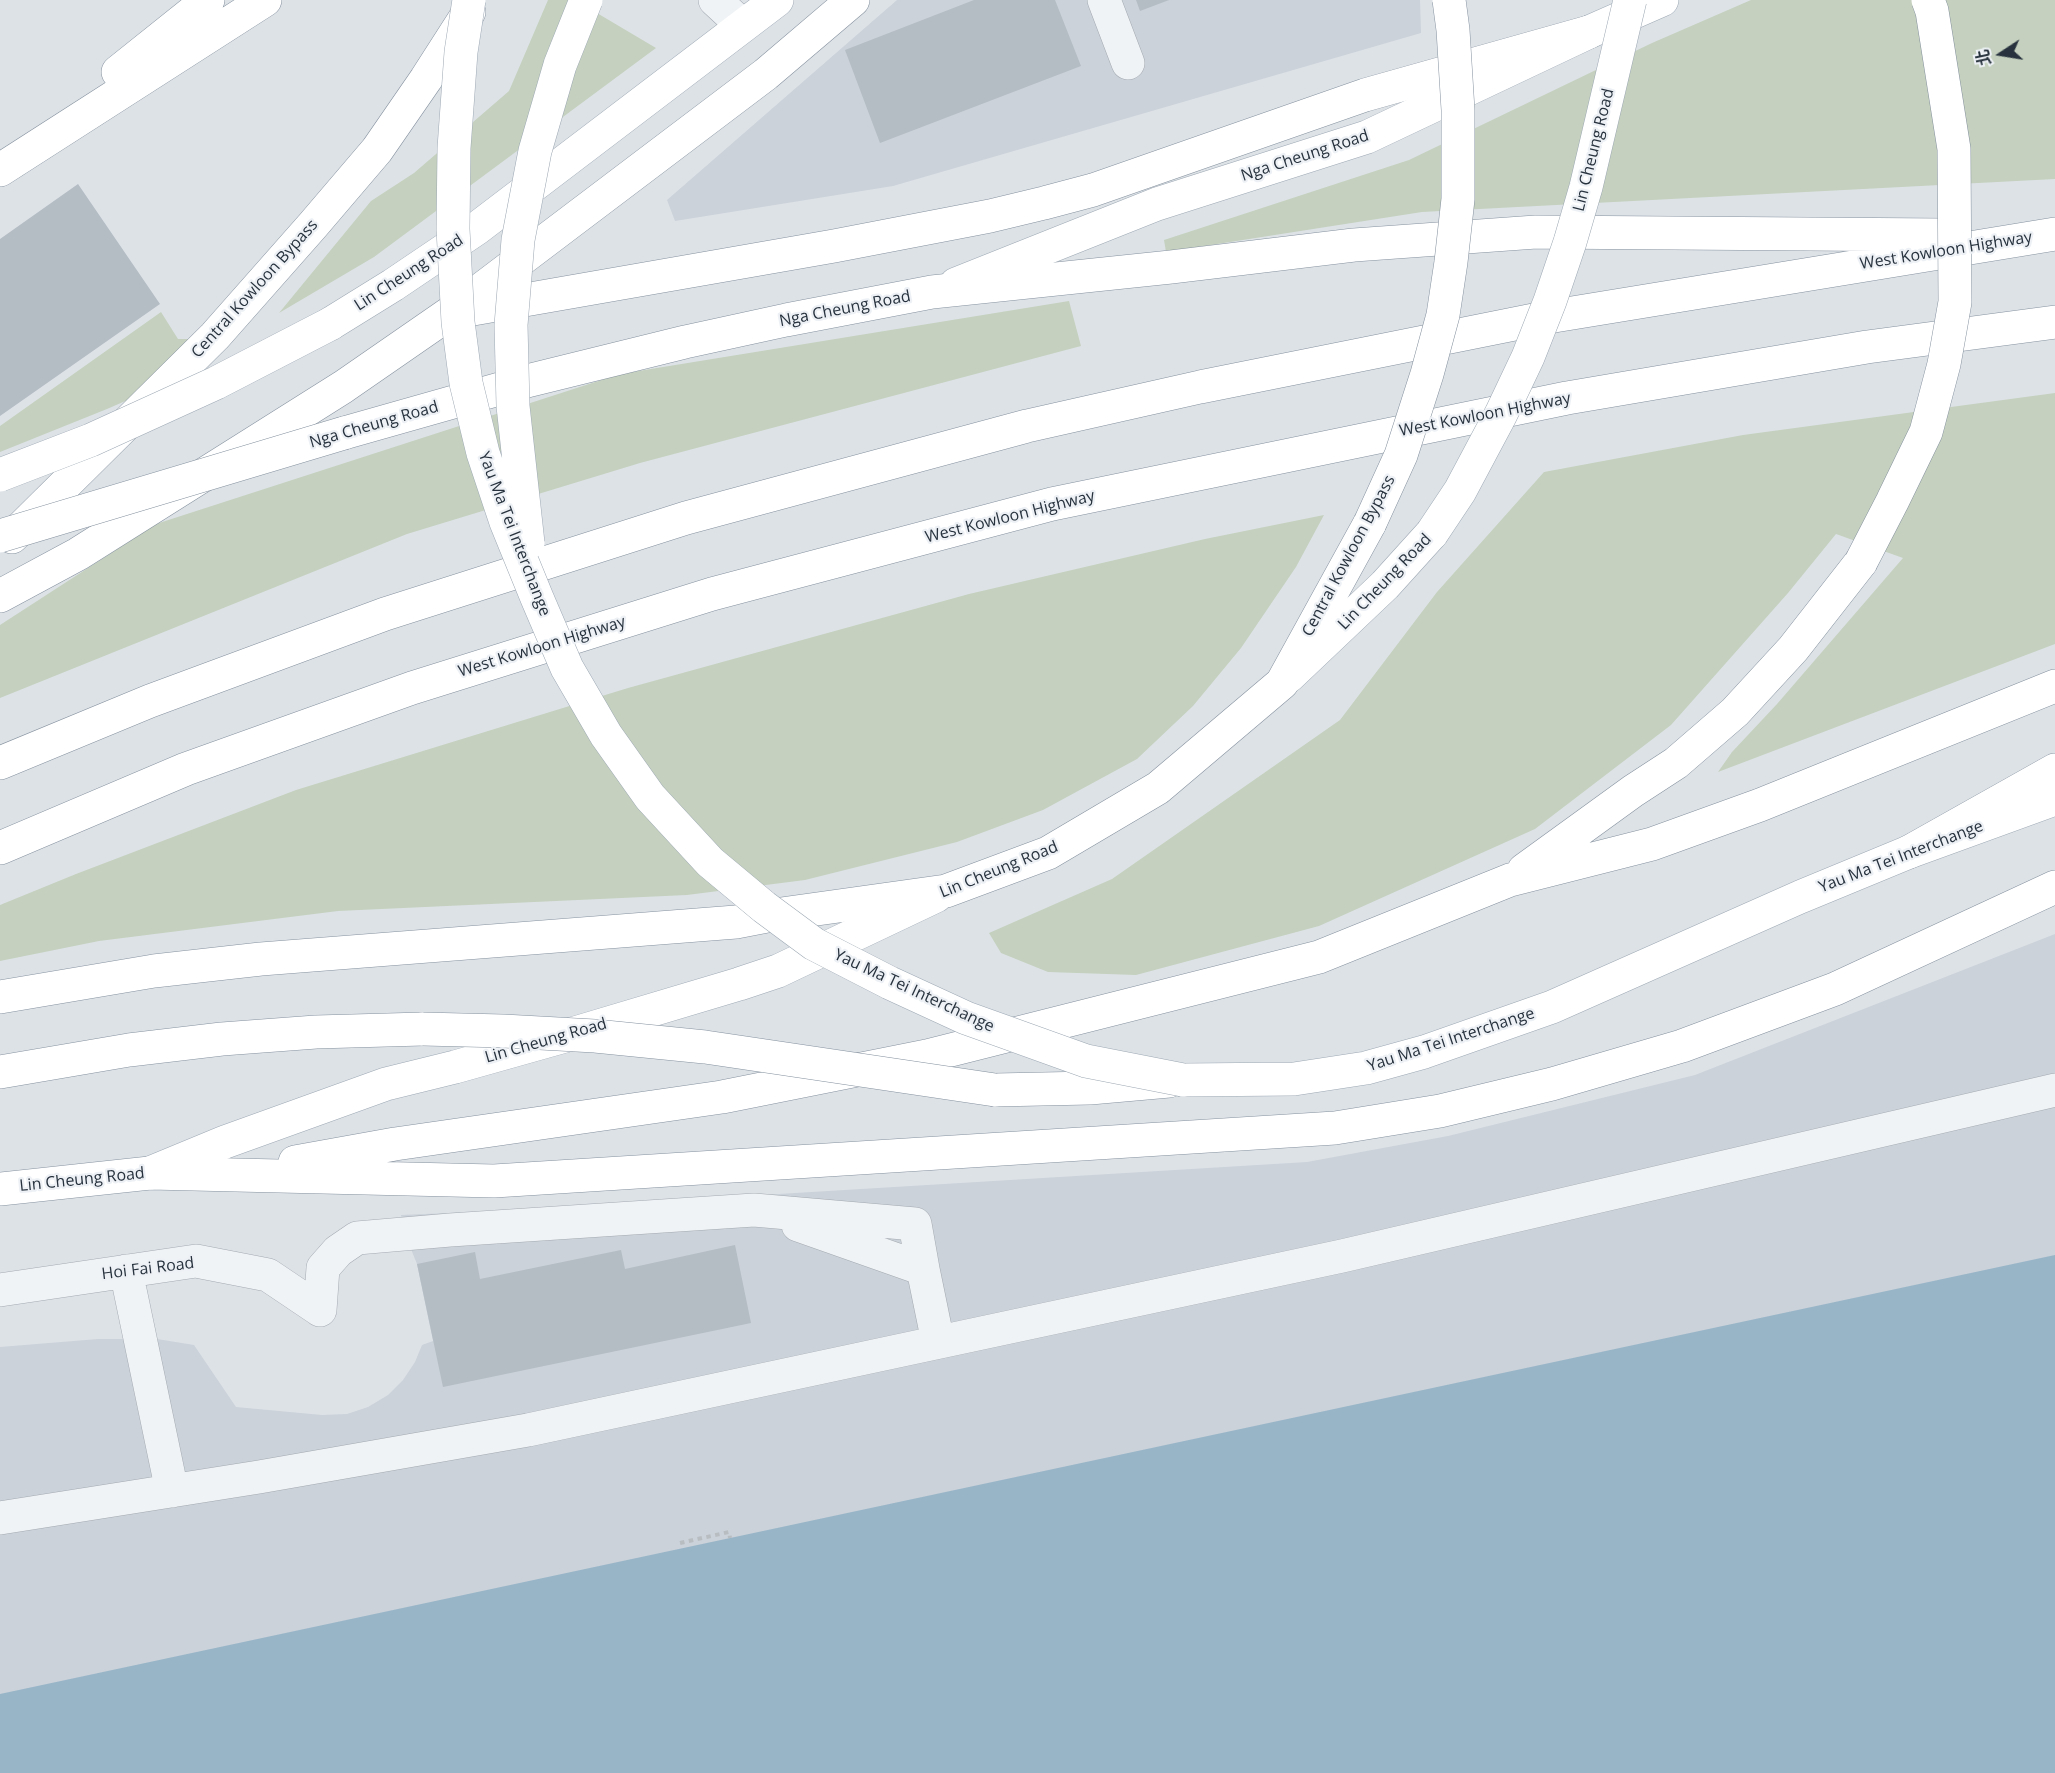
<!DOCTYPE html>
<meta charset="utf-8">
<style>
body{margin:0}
#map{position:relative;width:2055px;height:1773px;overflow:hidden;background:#dde2e7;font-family:"Open Sans","Noto Sans TC",sans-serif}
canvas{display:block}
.north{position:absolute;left:1971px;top:24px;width:60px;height:60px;-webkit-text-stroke:4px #edf1f5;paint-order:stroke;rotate:258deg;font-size:16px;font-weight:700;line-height:24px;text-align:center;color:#27323e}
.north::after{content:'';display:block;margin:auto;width:21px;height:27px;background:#27323e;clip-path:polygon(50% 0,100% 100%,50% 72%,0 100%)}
</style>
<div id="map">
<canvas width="2055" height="1773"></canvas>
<div class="north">北</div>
</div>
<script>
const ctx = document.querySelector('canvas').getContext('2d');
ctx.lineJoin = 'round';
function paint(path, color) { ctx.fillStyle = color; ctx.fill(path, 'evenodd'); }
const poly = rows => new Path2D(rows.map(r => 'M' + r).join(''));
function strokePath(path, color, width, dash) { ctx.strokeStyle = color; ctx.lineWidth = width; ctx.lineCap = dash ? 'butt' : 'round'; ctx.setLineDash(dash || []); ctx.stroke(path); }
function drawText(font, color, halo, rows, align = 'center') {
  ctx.font = font + ' "Open Sans",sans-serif'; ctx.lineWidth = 4.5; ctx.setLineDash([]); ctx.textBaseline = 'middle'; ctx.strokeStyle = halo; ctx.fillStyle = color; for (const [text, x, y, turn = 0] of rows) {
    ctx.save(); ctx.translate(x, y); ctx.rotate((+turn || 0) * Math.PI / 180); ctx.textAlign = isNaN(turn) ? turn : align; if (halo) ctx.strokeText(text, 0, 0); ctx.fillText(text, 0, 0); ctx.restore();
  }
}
paint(poly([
 [897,0,1420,0,1421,33,893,186,675,221,667,200],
 [2055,934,2055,1584,0,1773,0,1347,98,1339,157,1339,194,1345,236,1407,322,1415,347,1414,368,1407,388,1395,403,1380,415,1362,422,1345,433,1341,417,1264,405,1234,401,1215,498,1211,1307,1162,1448,1136,1695,1075]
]), '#cbd2d9');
paint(poly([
 [548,0,575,0,656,48,374,257,279,313,371,201,414,173,509,91],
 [1751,0,2055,0,2055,179,1422,212,1166,252,1164,240,1409,160,1652,43],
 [1069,301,1081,346,640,463,407,534,0,698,0,625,156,524,620,374],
 [161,312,178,339,193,339,201,368,107,409,0,452,0,426],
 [2055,393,2055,644,1718,772,1732,752,1777,704,1903,558,1836,534,1788,593,1671,725,1535,829,1319,926,1136,975,1048,972,1001,953,989,933,1112,879,1340,720,1437,592,1544,472,1743,435],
 [1324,515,1296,567,1241,648,1193,706,1137,759,1043,810,957,842,805,880,687,895,338,911,99,941,0,961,0,905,76,874,296,790,628,688,969,594,1205,539]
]), '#c5d1be');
paint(poly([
 [2055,1255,2055,1773,0,1773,0,1694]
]), '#98b5c8');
paint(poly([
 [974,0,1055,0,1081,66,880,143,845,50],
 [1136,0,1169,0,1140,11],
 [78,184,160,304,0,416,0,239],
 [735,1245,751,1323,443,1387,417,1264,475,1252,480,1279,621,1250,625,1269]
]), '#b4bcc4');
const minor = poly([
 [715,0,742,25],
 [1104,0,1128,63],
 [798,1225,923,1269,938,1342],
 [126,1271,172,1491],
 [0,1290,196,1261,268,1275,320,1310],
 [320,1310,323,1268,338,1251,357,1238,450,1230,754,1210,915,1224,923,1269],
 [0,1518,259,1477,528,1430,1342,1256,2055,1090]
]);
const major = poly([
 [956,284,1157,204,1367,137,1589,32,1662,0],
 [330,324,393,285,476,229,777,0],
 [1289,676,1385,585,1432,533],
 [1183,1080,1294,1079,1366,1068,1424,1052,1552,1007,1800,897,1909,852,2055,799],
 [150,1173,225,1142,386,1084,455,1067,565,1036,739,984,778,971,936,896]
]);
const highway = poly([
 [118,72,208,0],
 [0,170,265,0],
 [450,313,834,246,990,216,1044,203,1093,190,1365,95,1589,32],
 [344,433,531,380,685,342,786,320,932,292,1171,267,1354,245,1536,232,1944,235],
 [12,537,215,336,313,225,377,150,426,79,469,12],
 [0,596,78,554,343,387,450,313,766,74,853,0],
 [0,763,150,701,385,614,686,518,1027,426,1200,387,1554,316,2055,234],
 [0,848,186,769,412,688,712,594,1052,504,1567,398,1867,347,2055,322],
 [1909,852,2055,770],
 [1524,870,1633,791,1676,763,1735,712,1793,649,1861,562],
 [0,997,154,971,261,959,736,922,767,916,946,891,1048,853,1158,788,1282,683,1370,523],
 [0,1072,129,1050,222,1039,316,1032,423,1029],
 [995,1090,1090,1088,1169,1081],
 [295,1162,395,1144,722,1097,927,1056,1319,957,1510,880,1652,844,1760,805,2055,686],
 [0,1189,150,1173,494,1181,1335,1128,1440,1111,1552,1084,1682,1046,1835,989,2055,887]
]);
strokePath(minor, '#a3aab1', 34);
strokePath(major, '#9da8b3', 34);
strokePath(highway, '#85919e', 34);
strokePath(poly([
 [680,1543,729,1532,730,1538]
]), '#b8bdc2', 4, [4.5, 4.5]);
strokePath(minor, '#f0f3f6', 33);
strokePath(major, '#fff', 33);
strokePath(highway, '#fff', 33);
const majorBridge = poly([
 [469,0,461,52,454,148,453,229,458,322,466,383,483,453,506,522,537,598,567,668,606,735,650,797,710,862,764,907,814,944,890,983,966,1018,1008,1033,1086,1061,1183,1080],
 [0,475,91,440,216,383,330,324],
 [1432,533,1460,491,1501,414,1528,357,1550,301,1570,242,1586,187,1630,0],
 [528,543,513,406,511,325,518,240,535,151,560,65,586,0]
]);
const highwayBridge = poly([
 [1370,523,1401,455,1427,374,1443,315,1451,262,1458,199,1458,110,1453,30,1449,0],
 [0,536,344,433],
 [1861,562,1892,502,1926,432,1944,364,1955,302,1954,149,1932,11,1928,0],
 [423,1029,503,1031,595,1036,705,1047,995,1090]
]);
strokePath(majorBridge, '#9da8b3', 34, []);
strokePath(highwayBridge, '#85919e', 34, []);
strokePath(majorBridge, '#fff', 33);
strokePath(highwayBridge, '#fff', 33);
drawText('16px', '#27323e', '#edf1f5', [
 ["Lin Cheung Road",1594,150,-76],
 ["Nga Cheung Road",1305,156,-18],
 ["West Kowloon Highway",1946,251,-9],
 ["Lin Cheung Road",409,273,-33],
 ["Central Kowloon Bypass",255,289,-48],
 ["Nga Cheung Road",845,309,-11],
 ["West Kowloon Highway",1485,415,-11],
 ["Nga Cheung Road",374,425,-16],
 ["West Kowloon Highway",1010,517,-14],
 ["Yau Ma Tei Interchange",514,534,69],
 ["Central Kowloon Bypass",1349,556,-62],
 ["Lin Cheung Road",1385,582,-46],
 ["West Kowloon Highway",542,647,-17],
 ["Yau Ma Tei Interchange",1901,857,-21],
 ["Lin Cheung Road",999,870,-22],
 ["Yau Ma Tei Interchange",914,991,25],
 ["Yau Ma Tei Interchange",1451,1040,-18],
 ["Lin Cheung Road",546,1041,-16],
 ["Lin Cheung Road",82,1180,-6],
 ["Hoi Fai Road",148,1269,-7]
]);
</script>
